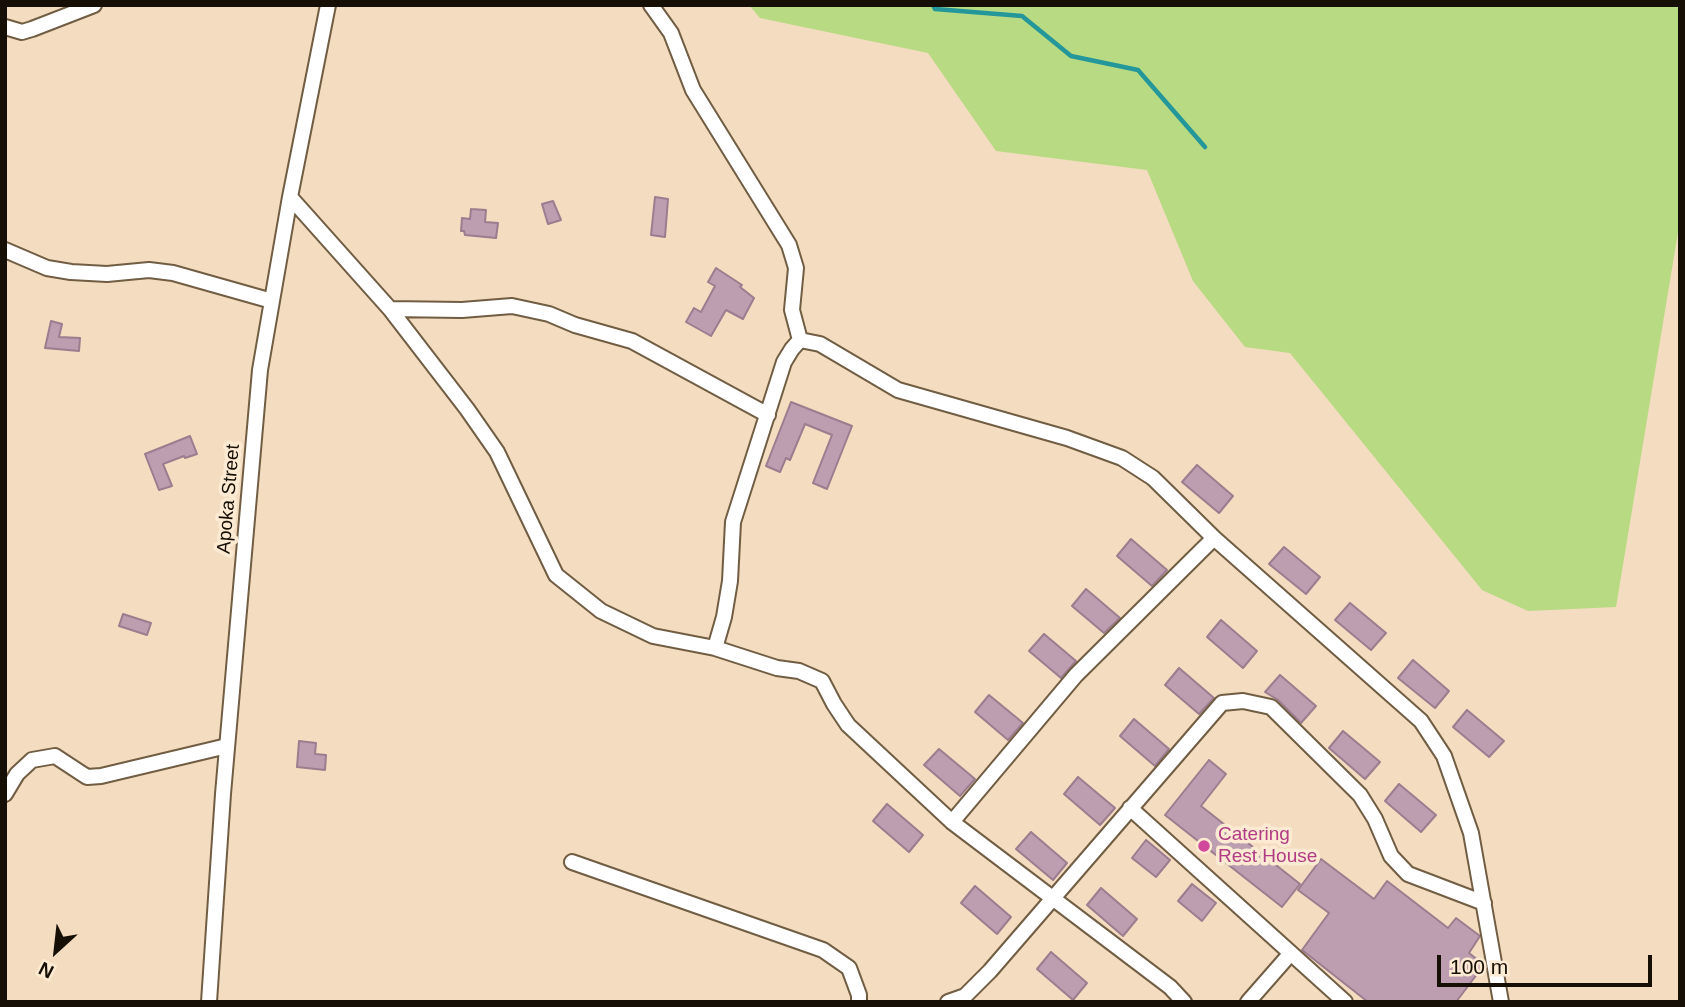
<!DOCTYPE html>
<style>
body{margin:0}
#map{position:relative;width:1685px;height:1007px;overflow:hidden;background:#f3dcbf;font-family:Helvetica,sans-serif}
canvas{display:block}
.frame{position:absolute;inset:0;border:7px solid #160f05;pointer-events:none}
.north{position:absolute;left:21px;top:916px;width:70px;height:70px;-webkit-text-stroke:5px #fcead3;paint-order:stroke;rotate:207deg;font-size:19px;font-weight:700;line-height:28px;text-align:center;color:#160f05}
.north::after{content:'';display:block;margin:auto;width:24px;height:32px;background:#160f05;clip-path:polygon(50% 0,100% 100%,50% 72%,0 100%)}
.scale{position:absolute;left:1437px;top:955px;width:215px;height:32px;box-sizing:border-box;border:4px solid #160f05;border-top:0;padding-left:9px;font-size:21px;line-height:24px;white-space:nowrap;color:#160f05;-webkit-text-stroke:5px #fcead3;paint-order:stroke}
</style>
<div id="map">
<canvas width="1685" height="1007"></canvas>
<div class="frame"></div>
<div class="north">N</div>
<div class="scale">100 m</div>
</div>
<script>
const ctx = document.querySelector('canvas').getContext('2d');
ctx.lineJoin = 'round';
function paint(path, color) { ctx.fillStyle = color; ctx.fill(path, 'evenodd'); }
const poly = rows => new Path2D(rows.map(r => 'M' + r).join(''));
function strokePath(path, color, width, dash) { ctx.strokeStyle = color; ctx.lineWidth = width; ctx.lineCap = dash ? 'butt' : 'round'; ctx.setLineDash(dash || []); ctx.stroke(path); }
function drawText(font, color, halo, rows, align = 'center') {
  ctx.font = font + ' Helvetica,sans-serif'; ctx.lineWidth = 7; ctx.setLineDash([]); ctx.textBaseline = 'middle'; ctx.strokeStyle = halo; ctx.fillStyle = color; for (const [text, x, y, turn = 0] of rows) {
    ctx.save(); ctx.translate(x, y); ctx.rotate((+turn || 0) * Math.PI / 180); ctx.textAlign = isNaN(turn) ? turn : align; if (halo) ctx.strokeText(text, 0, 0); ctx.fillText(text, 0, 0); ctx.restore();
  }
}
paint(poly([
 [749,5,1680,5,1680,220,1616,607,1528,611,1482,590,1290,353,1245,347,1193,281,1147,170,996,151,928,53,760,18]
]), '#b7da82');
strokePath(poly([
 [933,5,935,9,1022,16,1071,56,1138,70,1205,147]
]), '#24979b', 4.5);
const building = poly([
 [655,197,668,199,665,237,651,235,655,197],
 [553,201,561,220,548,224,542,204,553,201],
 [471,209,486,210,485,222,498,223,496,238,465,235,464,231,461,231,462,218,470,219,471,209],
 [716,268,742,285,740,287,754,298,743,319,726,310,711,336,686,322,694,308,701,312,715,286,708,282,716,268],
 [51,321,62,324,59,337,80,338,79,351,45,348,51,321],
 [791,402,852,426,827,489,813,483,832,435,805,424,790,460,786,458,780,472,766,466,791,402],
 [190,436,197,454,185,458,184,456,163,464,172,486,159,490,145,454,190,436],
 [1197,465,1233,496,1219,513,1182,482,1197,465],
 [1131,539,1167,570,1152,586,1117,556,1131,539],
 [1284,547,1320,577,1306,594,1269,564,1284,547],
 [1086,589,1120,618,1104,633,1072,606,1086,589],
 [1350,603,1386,633,1371,650,1335,620,1350,603],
 [123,614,151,623,147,635,119,626,123,614],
 [1221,620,1257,651,1243,668,1207,637,1221,620],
 [1044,634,1076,661,1061,678,1029,651,1044,634],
 [1413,660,1449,691,1435,708,1398,678,1413,660],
 [1179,668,1214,698,1199,714,1165,685,1179,668],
 [1280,675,1316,706,1301,723,1278,700,1265,692,1280,675],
 [989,695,1023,723,1008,740,975,712,989,695],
 [1467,710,1504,741,1489,757,1453,727,1467,710],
 [1134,719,1169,749,1155,766,1120,736,1134,719],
 [1343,731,1380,762,1365,779,1329,748,1343,731],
 [299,741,316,743,315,754,326,755,325,770,297,767,299,741],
 [939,749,975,779,960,796,924,765,939,749],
 [1209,760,1226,774,1201,806,1300,884,1282,907,1165,815,1209,760],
 [1078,777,1115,808,1100,825,1064,794,1078,777],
 [1399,784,1436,815,1421,832,1385,801,1399,784],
 [887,804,923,835,909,852,873,821,887,804],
 [1031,832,1067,863,1053,880,1016,849,1031,832],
 [1146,840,1170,860,1156,877,1132,858,1146,840],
 [1321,859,1374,899,1387,881,1448,928,1456,918,1480,936,1469,953,1484,965,1456,1002,1368,1002,1302,950,1329,913,1298,890,1321,859],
 [1192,884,1216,903,1202,921,1178,901,1192,884],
 [975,886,1011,917,997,934,961,903,975,886],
 [1101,888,1137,919,1123,936,1087,905,1101,888],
 [1051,952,1087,983,1073,1000,1037,969,1051,952]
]);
paint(building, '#bd9db0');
strokePath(building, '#9b7d8f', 2);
const minor = poly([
 [651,5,671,33,693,90,789,245,796,268,792,310,800,340],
 [5,27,22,32,32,29,94,5],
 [290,197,390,309,467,409,497,452,556,575,601,611,653,636,715,648,777,668,799,671,822,681,834,704,848,725,952,822,1170,987,1184,1002],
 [5,250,47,268,71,272,107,274,149,270,173,273,272,301],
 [390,309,462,310,512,306,549,314,575,325,632,341,768,415],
 [800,340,820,344,898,390,1067,438,1122,458,1153,478,1214,538,1421,721,1444,756,1471,833,1501,1002],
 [715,648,724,617,730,581,733,522,784,362,792,349,800,340],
 [5,794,17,774,32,760,55,756,87,777,101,776,227,746],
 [1130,808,1345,1002],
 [952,822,1076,675,1214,538],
 [572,862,823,950,849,968,859,995,859,1002],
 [209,1002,223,794,260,370,290,197,328,5],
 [948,1002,965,996,990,971,1222,703,1243,701,1271,707,1360,795,1375,819,1391,856,1408,874,1484,903],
 [1248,1002,1291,953]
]);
strokePath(minor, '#705d43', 18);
strokePath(minor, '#fff', 14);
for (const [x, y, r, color] of [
 [1204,846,7,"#d1479c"]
]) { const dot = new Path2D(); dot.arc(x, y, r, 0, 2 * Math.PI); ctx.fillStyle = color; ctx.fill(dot); strokePath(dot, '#fcead3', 2.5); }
drawText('19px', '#160f05', '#fcead3', [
 ["Apoka Street",229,499,-85]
]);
drawText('19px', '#b23c85', '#fcead3', [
 ["Catering",1218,835],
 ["Rest House",1218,857]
], 'left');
</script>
